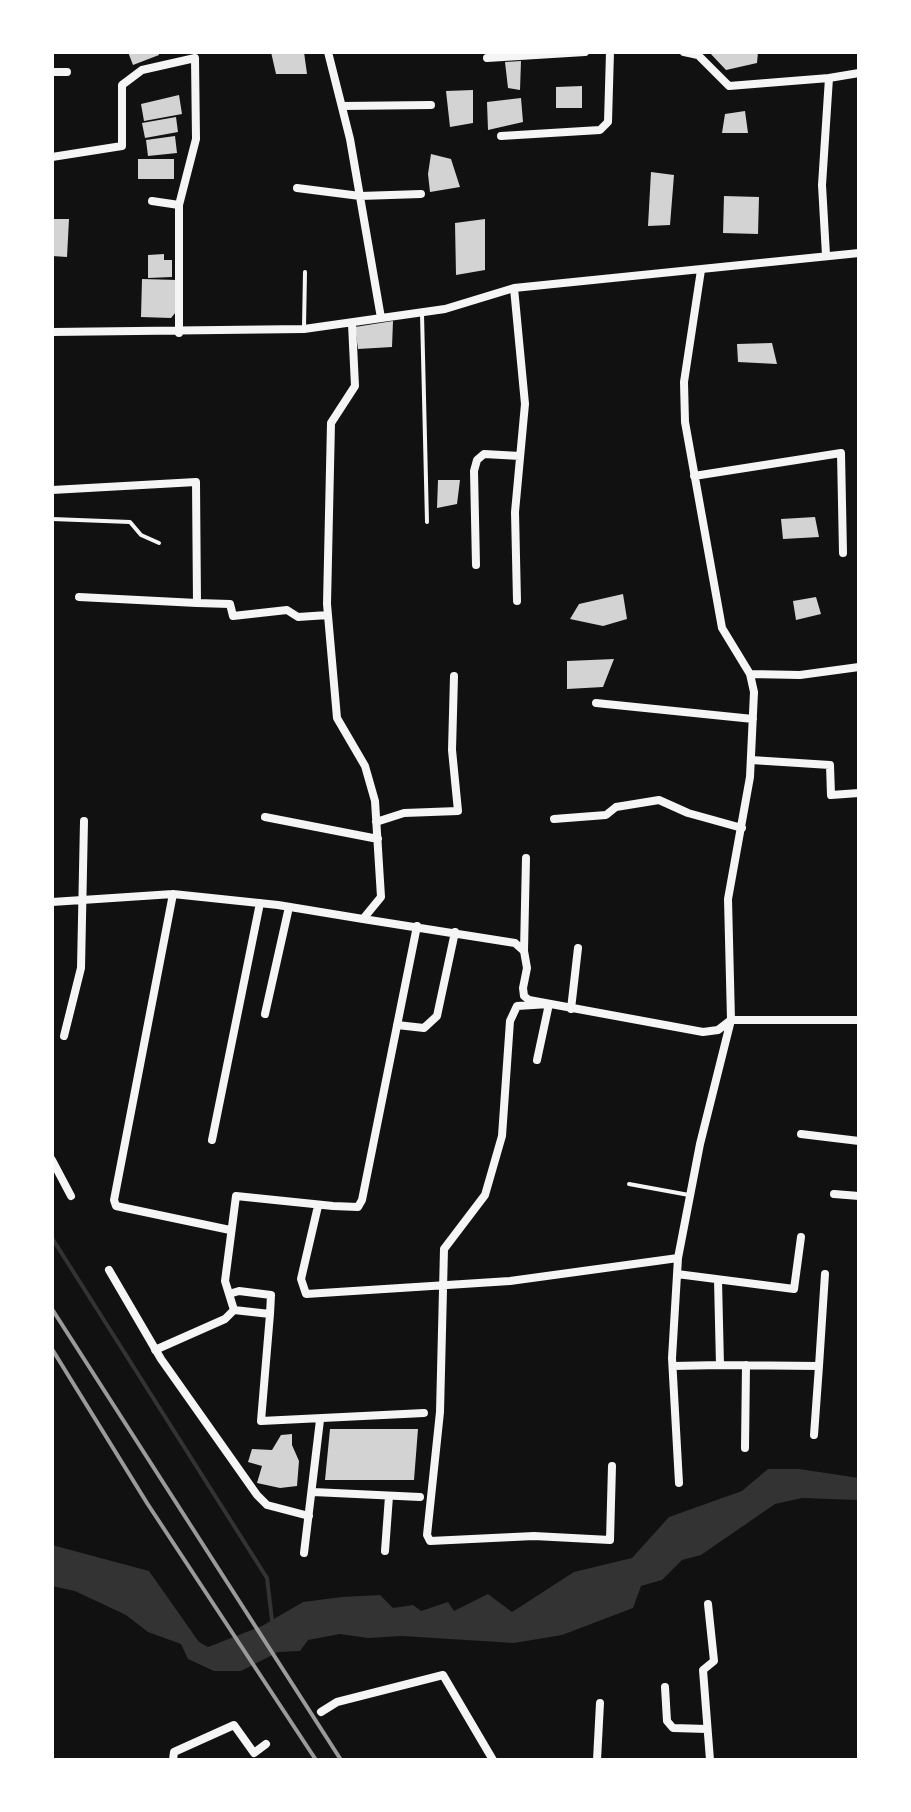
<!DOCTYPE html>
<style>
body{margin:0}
#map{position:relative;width:911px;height:1812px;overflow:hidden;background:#111;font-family:Manrope,sans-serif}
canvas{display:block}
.frame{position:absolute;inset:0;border:54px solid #fff;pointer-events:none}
</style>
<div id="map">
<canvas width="911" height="1812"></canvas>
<div class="frame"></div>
</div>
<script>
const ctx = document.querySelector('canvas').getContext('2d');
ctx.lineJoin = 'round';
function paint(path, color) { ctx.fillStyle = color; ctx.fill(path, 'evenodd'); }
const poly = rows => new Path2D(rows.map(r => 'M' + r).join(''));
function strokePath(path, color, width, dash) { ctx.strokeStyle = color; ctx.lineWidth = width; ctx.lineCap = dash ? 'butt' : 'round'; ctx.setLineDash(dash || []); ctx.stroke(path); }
paint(poly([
 [768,1469,799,1469,859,1478,859,1500,802,1498,775,1504,701,1555,682,1560,662,1580,641,1586,633,1608,562,1635,514,1643,402,1636,368,1638,340,1634,308,1640,300,1651,278,1652,241,1671,214,1671,188,1659,181,1644,148,1632,126,1615,75,1591,52,1586,52,1545,149,1571,199,1642,208,1647,262,1626,303,1602,342,1597,380,1595,393,1608,413,1605,421,1611,448,1602,454,1611,488,1594,512,1612,574,1572,632,1558,669,1517,742,1491]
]), '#333');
strokePath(poly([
 [52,1238,267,1578,272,1620]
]), '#333', 4);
paint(poly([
 [128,52,158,52,159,55,133,65],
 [271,52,304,52,307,74,276,74],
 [709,52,758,52,757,63,726,70],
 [521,61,520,90,508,88,505,62],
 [582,86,582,108,556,108,556,87],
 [473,90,473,123,450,127,446,91],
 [179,95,182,114,144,121,141,104],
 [521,98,523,122,488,130,487,102],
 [745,111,748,133,722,133,725,114],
 [176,117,178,132,145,138,142,123],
 [175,136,177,153,148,156,146,140],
 [431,154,451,159,460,187,430,192,428,174],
 [138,159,174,159,174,179,138,179],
 [651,172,674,175,670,225,648,226],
 [724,196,759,197,758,234,723,233],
 [52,219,69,219,67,257,52,256],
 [485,219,485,270,456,275,455,223],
 [164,254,164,260,172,260,172,277,148,278,148,255],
 [142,279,177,280,176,312,171,318,141,317],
 [393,321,392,347,358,349,355,327],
 [772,343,777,364,738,362,737,344],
 [438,480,460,480,457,504,437,508],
 [815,517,819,537,783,539,781,519],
 [623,594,627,619,603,626,570,619,579,604],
 [816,597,821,614,796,620,793,601],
 [614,659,603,687,567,689,567,661],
 [330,1429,418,1429,414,1480,325,1480],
 [292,1434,292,1445,299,1461,297,1486,280,1488,257,1483,262,1466,248,1462,252,1449,272,1450,281,1435]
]), '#d3d3d3');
strokePath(poly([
 [422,314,427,522],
 [304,327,305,272],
 [52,519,130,522,141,535,159,543],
 [629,1184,689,1195]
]), '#f5f5f5', 4);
strokePath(poly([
 [328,52,350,139,381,318],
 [684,52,698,55,729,86,829,78,822,185,826,255],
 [487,58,585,52],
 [52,72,67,72],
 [829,78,859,73],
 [342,106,431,105],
 [501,136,600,130,608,122,610,52],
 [52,157,122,146,122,85,142,70,195,58,196,139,179,205],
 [297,188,360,196,421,194],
 [152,201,179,205,179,333],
 [701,270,684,382,685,422,722,628,750,674,754,692,750,777,728,899,731,1020,859,1020],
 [514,288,525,404,515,512,517,601],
 [52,332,304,329,445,309,514,288,859,253],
 [694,476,841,453,843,553],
 [52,490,196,482,197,603,79,597],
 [476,565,474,471,477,460,484,454,520,456],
 [197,603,230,604,233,616,287,610,298,617,328,615],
 [750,674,800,675,859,667],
 [596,703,753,719],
 [751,760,830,765,831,795,859,793],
 [265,817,378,839],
 [554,819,606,815,616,807,659,800,688,813,742,828],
 [376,822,404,813,458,811,452,750,454,676],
 [173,894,114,1200,116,1206,230,1230],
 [52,902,173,894,278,905,363,919,381,897,375,801,365,766,337,718,327,604,331,423,355,386,352,324],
 [363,919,515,943,524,951,527,968,523,988,524,996,529,1000,703,1032,718,1030,731,1020],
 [417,926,362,1200,358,1207,333,1206,236,1196,225,1281,234,1310,270,1314,261,1421,424,1413],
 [524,951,526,858],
 [571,1009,578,948],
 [265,1014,289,907],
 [397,1025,424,1028,437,1016,455,932],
 [64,1036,81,968,84,821],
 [537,1060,549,1004,517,1006,510,1021,502,1136,485,1195,444,1249,440,1412,427,1535,430,1541,534,1536,610,1540,612,1466],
 [801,1134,859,1141],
 [212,1140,260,903],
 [52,1160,71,1196],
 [834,1194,859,1196],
 [318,1206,301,1279,306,1294,510,1281,678,1258],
 [109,1270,161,1359,257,1495,267,1505,309,1516],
 [677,1274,794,1289,801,1237],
 [718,1280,720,1365,819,1366,814,1435],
 [229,1294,239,1291,271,1295,270,1314],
 [155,1350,225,1319,234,1310],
 [673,1366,720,1365],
 [819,1366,825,1274],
 [745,1448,746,1365],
 [679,1483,672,1358,678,1258,700,1144,731,1020],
 [313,1492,420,1497],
 [385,1551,389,1496],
 [304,1553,320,1420],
 [708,1604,714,1661,703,1670,710,1760],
 [665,1687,667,1721,673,1728,707,1729],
 [321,1712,337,1702,443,1675,493,1760],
 [173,1760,174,1752,234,1725,254,1753,266,1744],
 [597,1760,600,1703]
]), '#f5f5f5', 8);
strokePath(poly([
 [52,1309,341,1760],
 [52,1349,147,1503,316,1760]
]), '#9a9a9a', 4);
</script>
